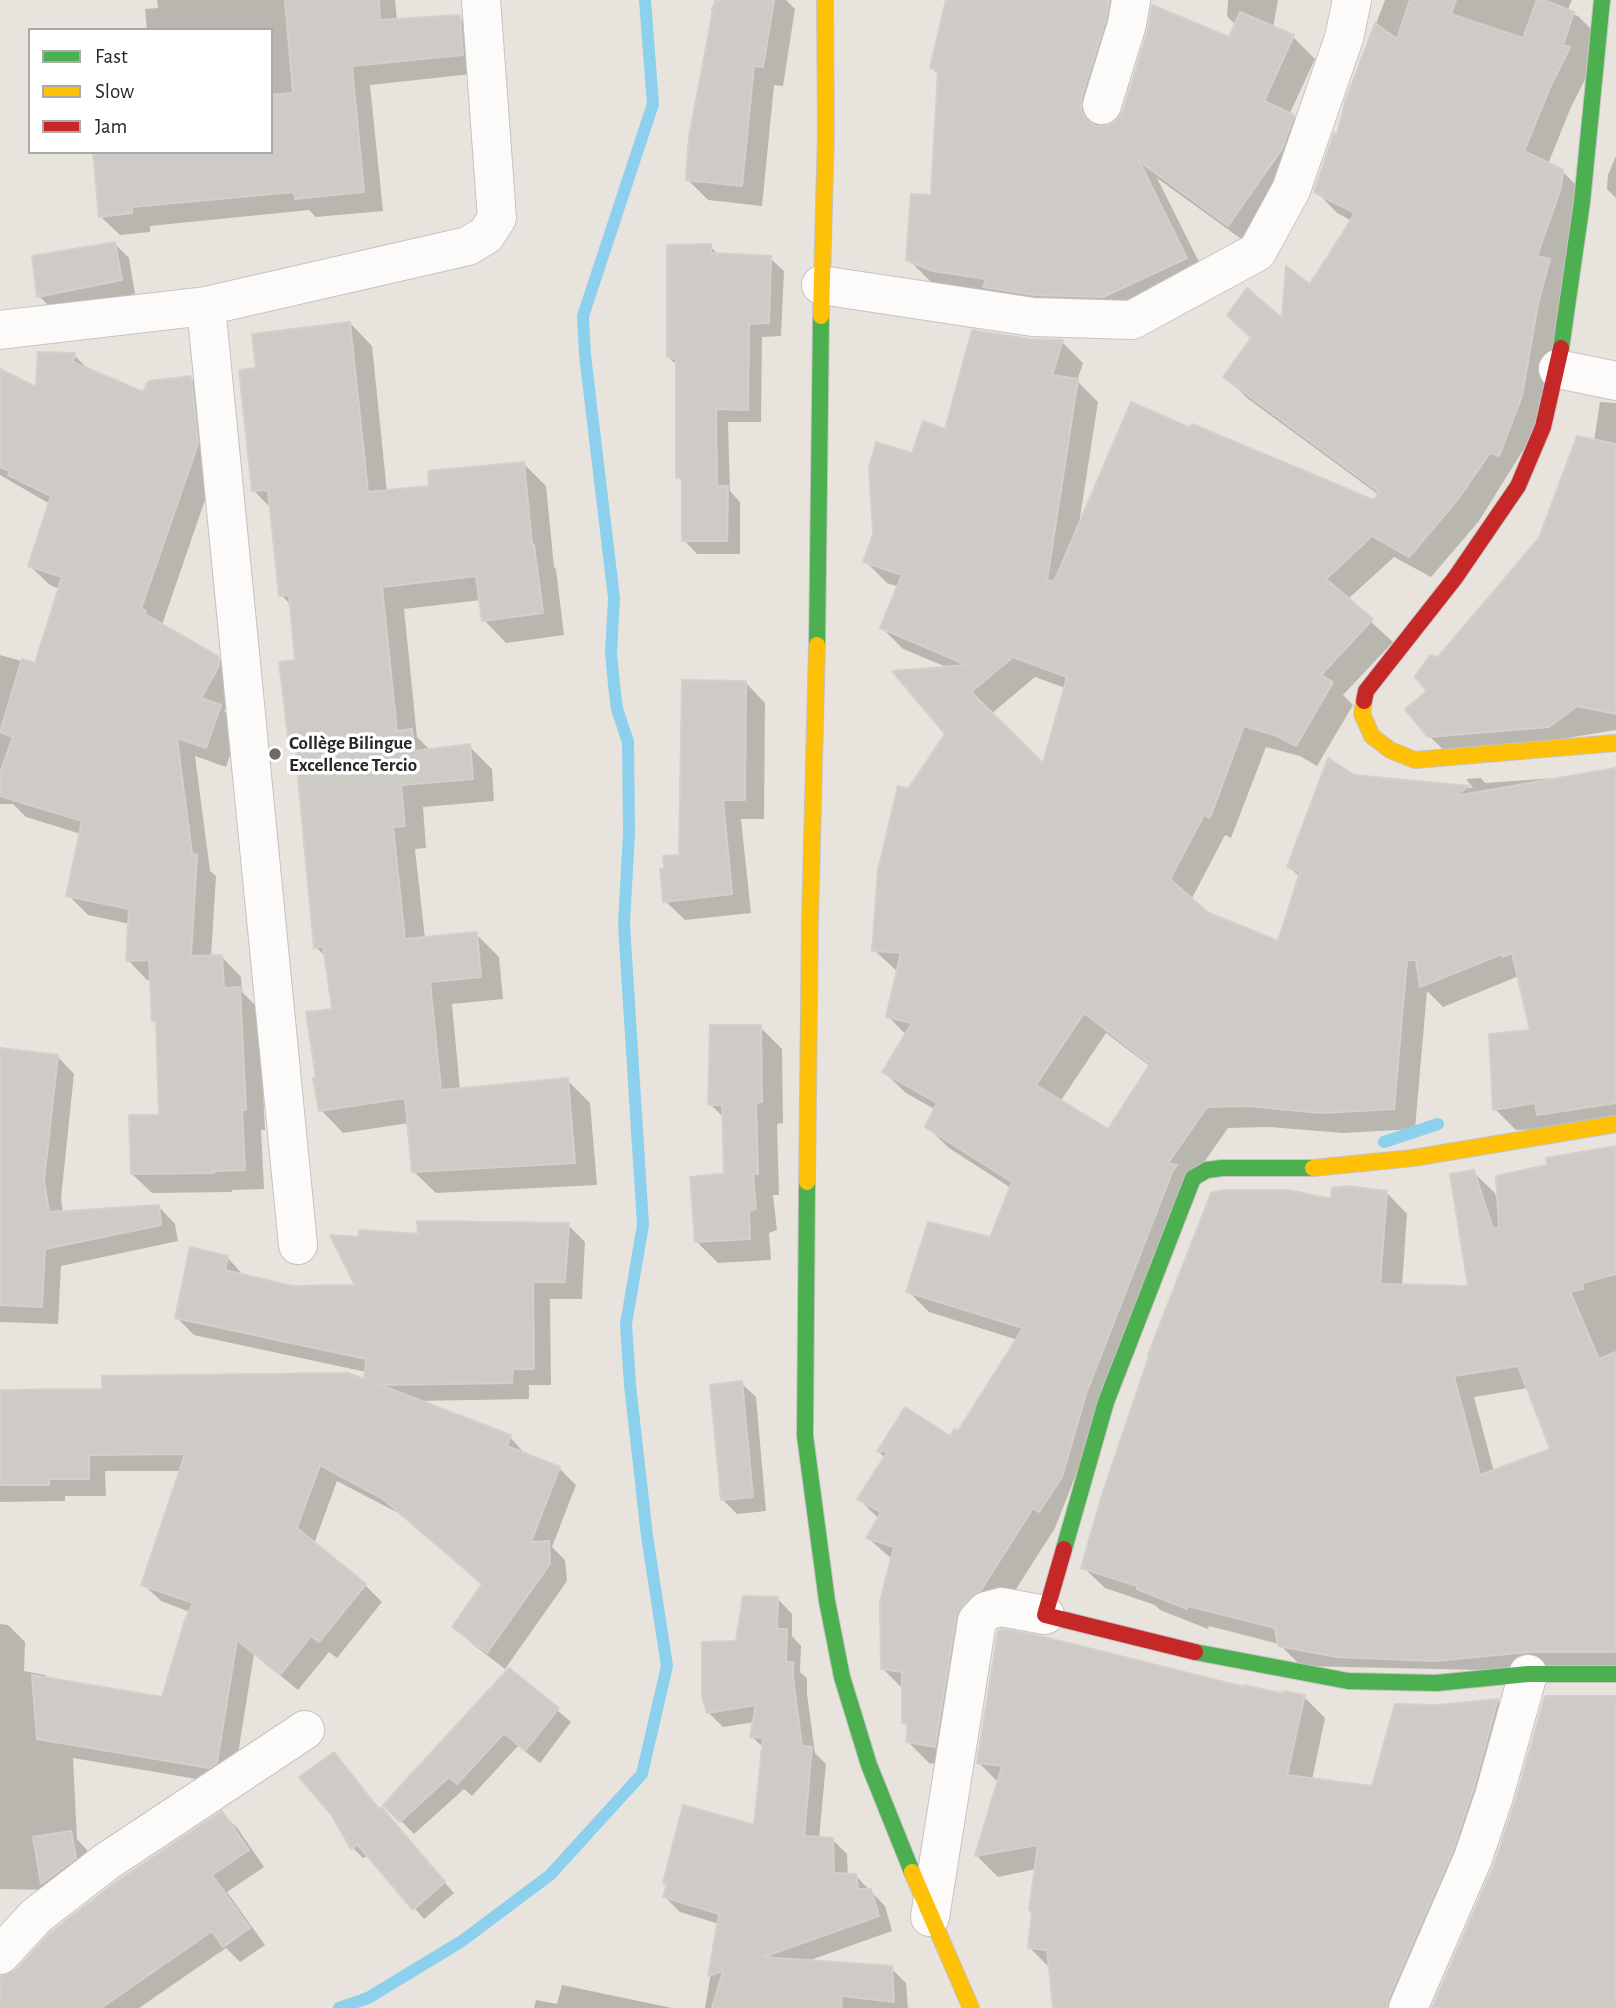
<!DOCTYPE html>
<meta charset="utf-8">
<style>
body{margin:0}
#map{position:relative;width:1616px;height:2008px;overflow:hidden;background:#e8e4dd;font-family:"Alegreya Sans",sans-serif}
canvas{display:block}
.legend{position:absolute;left:28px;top:28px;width:245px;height:126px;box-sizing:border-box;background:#fff;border:2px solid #a9a9a9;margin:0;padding:9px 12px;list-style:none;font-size:21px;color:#282828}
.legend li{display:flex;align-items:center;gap:14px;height:35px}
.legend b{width:35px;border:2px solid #a9a9a9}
</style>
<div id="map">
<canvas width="1616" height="2008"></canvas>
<ul class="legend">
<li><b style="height:9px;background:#4caf50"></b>Fast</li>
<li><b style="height:9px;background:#ffc107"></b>Slow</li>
<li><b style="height:9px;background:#c62828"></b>Jam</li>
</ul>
</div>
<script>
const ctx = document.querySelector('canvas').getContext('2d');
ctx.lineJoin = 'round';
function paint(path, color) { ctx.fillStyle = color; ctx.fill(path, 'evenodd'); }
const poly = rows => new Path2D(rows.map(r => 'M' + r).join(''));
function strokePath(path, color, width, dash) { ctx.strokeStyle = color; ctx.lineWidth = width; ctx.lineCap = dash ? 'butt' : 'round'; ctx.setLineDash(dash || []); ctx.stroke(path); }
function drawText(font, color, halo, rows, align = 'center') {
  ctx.font = font + ' "Alegreya Sans",sans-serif'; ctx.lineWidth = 7; ctx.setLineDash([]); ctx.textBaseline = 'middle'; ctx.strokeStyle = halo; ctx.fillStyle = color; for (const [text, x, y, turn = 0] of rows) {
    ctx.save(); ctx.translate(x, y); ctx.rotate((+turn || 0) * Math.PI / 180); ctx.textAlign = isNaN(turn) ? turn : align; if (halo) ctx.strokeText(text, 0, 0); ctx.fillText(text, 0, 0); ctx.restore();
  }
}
paint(poly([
 [157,0,395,0,397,21,459,17,478,36,481,73,370,85,383,211,316,217,309,210,150,226,150,232,120,235,100,216,271,152,271,30,147,30,145,9,158,8],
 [715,0,786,0,795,9,783,86,774,85,762,206,708,200,688,180,714,13,711,10],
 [947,0,1146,0,1103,121,1102,128,1108,128,1230,39,1236,25,1227,16,1228,0,1278,0,1273,28,1293,37,1315,59,1290,113,1315,138,1251,246,1157,178,1208,280,1126,319,956,292,930,281,908,259,933,196,939,75,932,68],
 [1385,0,1572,0,1567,12,1578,16,1599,37,1597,56,1571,107,1548,164,1562,171,1584,193,1543,418,1479,521,1431,577,1394,557,1347,600,1393,642,1343,695,1353,705,1317,766,1300,756,1266,747,1231,838,1225,835,1191,900,1206,913,1279,943,1300,877,1289,867,1354,777,1473,788,1466,779,1481,778,1485,783,1584,776,1616,770,1616,1126,1516,1130,1495,1109,1533,1032,1519,976,1443,1007,1427,991,1415,1129,1343,1133,1269,1127,1228,1128,1191,1181,1055,1528,1002,1611,991,1617,956,1767,929,1763,907,1741,909,1728,903,1722,903,1689,883,1669,893,1560,868,1538,879,1519,859,1499,885,1458,879,1452,951,1438,959,1433,1018,1340,929,1312,908,1291,991,1239,1011,1188,949,1148,927,1127,936,1110,906,1093,884,1072,906,1035,888,1016,898,972,874,950,909,791,947,734,949,668,903,649,882,628,899,587,887,583,865,561,913,456,946,431,1030,340,1062,342,1083,363,1077,381,1098,402,1079,524,1375,503,1379,495,1247,398,1225,376,1284,321,1311,287,1352,221,1337,213,1316,191,1338,137,1355,79],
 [1035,677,1065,688,1044,766,991,714],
 [1106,1033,1151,1067,1109,1132,1060,1102],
 [1616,156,1616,198,1607,189,1608,175],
 [115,244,129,258,135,294,54,311,39,296],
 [710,246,719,256,770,258,784,271,781,336,762,337,761,422,728,422,730,491,740,502,740,554,697,554,684,540,684,484,678,477,678,366,668,357],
 [350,323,372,346,387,492,431,488,523,463,546,486,554,567,556,569,564,635,506,643,484,620,481,600,404,609,417,737,431,751,469,746,492,769,494,801,423,807,426,848,415,849,425,939,476,934,499,957,503,999,452,1004,460,1090,567,1080,590,1103,597,1185,436,1193,413,1171,409,1123,343,1133,321,1110,318,1079,334,1010,326,957,316,947,298,751,291,745,297,662,292,606,281,595,272,509,254,491,258,370],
 [74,355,91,372,143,396,190,378,210,398,217,465,162,625,217,657,237,677,238,686,224,711,240,726,226,767,195,756,210,871,216,876,211,957,222,957,241,977,242,992,259,1009,265,1130,261,1130,264,1189,232,1190,232,1192,152,1193,132,1174,161,1117,158,1024,154,1020,152,980,147,980,128,960,130,924,88,915,68,895,81,834,26,817,13,804,0,804,0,655,36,665,60,589,50,585,30,566,50,504,0,475,0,379,38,389],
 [1600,402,1616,403,1616,730,1451,757,1429,736,1429,691,1439,659,1541,539,1594,441],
 [746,683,765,703,764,819,741,819,751,913,685,920,665,901],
 [760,1027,782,1049,783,1123,777,1124,779,1195,773,1195,777,1230,769,1233,771,1260,718,1263,697,1242,729,1175,726,1172,724,1118,710,1104],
 [0,1050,57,1056,74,1074,61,1198,63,1213,158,1206,175,1224,178,1241,61,1266,58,1324,0,1322],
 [1616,1148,1616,1673,1301,1666,1279,1644,1209,1626,1208,1629,1160,1610,1155,1605,1105,1588,1083,1567,1333,1201,1386,1192,1407,1214,1402,1286,1470,1288,1473,1172,1495,1193,1498,1205],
 [1528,1388,1552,1450,1494,1472,1474,1397],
 [568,1225,585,1242,582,1299,550,1299,551,1385,529,1385,529,1399,417,1401,510,1437,526,1455,559,1468,576,1485,552,1547,565,1560,567,1581,505,1669,471,1643,454,1626,484,1585,402,1515,337,1481,314,1544,365,1585,382,1602,337,1658,329,1652,298,1690,254,1654,234,1779,226,1784,73,1758,77,1839,87,1850,92,1875,50,1890,0,1889,0,1624,8,1625,25,1642,24,1671,45,1675,50,1680,163,1698,190,1612,161,1601,143,1584,182,1471,105,1471,106,1496,65,1496,65,1501,0,1502,0,1392,104,1391,365,1381,366,1372,194,1335,177,1318,227,1257,244,1276,292,1287,358,1287,361,1238],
 [741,1383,756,1397,766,1511,737,1514,723,1500],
 [778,1599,792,1614,792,1636,801,1646,800,1672,807,1678,807,1694,815,1753,826,1764,819,1839,832,1839,847,1854,848,1876,856,1876,885,1906,892,1931,805,1962,891,1968,906,1983,908,2008,705,2008,719,1924,680,1912,665,1897,668,1886,665,1883,756,1827,764,1748,752,1737,755,1722,723,1727,708,1712,738,1642],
 [510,1670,571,1722,540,1763,518,1746,472,1796,464,1789,414,1834,385,1805],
 [1245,1689,1304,1697,1325,1718,1312,1780,1373,1788,1438,1707,1498,1701,1519,1722,1414,2008,1055,2008,1050,1968,1029,1947,1036,1869,998,1877,977,1856,999,1783,978,1762],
 [344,1765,380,1810,454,1893,424,1919,369,1855,363,1858,353,1848,332,1813],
 [222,1813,238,1829,264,1867,227,1892,265,1945,240,1962,226,1948,139,2008,0,2008,0,1979,8,1977],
 [562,1985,672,2008,534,2008,536,2000,557,2004]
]), '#0003');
strokePath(poly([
 [1384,1142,1438,1124],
 [339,2008,368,1998,462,1941,550,1875,642,1774,667,1666,647,1536,630,1385,626,1324,643,1225,624,924,629,833,628,742,617,709,614,685,611,653,614,598,585,355,583,316,653,104,645,0]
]), '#8cd0ee', 12);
const building = poly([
 [285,0,379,0,380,20,460,15,463,55,352,66,364,192,295,199,294,192,132,207,132,213,99,217,93,152,271,152,271,95,293,93,285,0],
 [715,0,774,0,763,67,754,66,742,186,686,180,689,137,715,0],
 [946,0,1109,0,1106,19,1081,99,1081,111,1086,119,1096,126,1108,126,1116,121,1123,111,1148,30,1152,5,1229,37,1240,12,1294,35,1264,101,1294,115,1282,149,1228,226,1139,161,1187,258,1103,297,1035,295,983,287,986,279,933,271,906,260,911,194,931,195,938,70,930,68,946,0],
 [1410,0,1456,0,1451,14,1523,38,1537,0,1544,0,1574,12,1563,45,1570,47,1551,85,1524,151,1563,170,1561,188,1537,256,1550,259,1538,304,1522,396,1499,456,1490,453,1458,499,1409,557,1372,536,1326,579,1373,619,1321,675,1333,682,1296,746,1277,736,1244,726,1210,818,1204,815,1170,879,1207,912,1278,941,1300,872,1287,867,1328,758,1354,775,1469,786,1455,796,1616,768,1616,1103,1537,1115,1535,1103,1493,1110,1489,1034,1530,1030,1512,953,1502,957,1502,954,1420,987,1416,960,1407,960,1394,1109,1321,1113,1247,1106,1207,1107,1168,1163,1177,1165,1173,1170,1086,1394,1062,1477,1039,1512,1033,1508,981,1590,970,1596,956,1617,935,1747,906,1742,908,1723,902,1723,902,1672,881,1669,880,1601,894,1547,866,1538,881,1512,857,1499,888,1451,877,1452,905,1407,950,1436,954,1429,958,1431,1023,1328,906,1292,928,1222,990,1237,1012,1182,925,1127,937,1103,882,1072,912,1023,886,1017,901,953,872,951,878,870,898,786,908,789,945,734,892,671,967,665,880,628,902,575,863,562,873,534,869,468,876,442,912,453,923,421,945,429,972,330,1030,339,1063,340,1052,375,1078,379,1047,580,1054,582,1131,402,1190,428,1192,424,1374,500,1379,492,1223,377,1251,338,1227,315,1247,288,1282,318,1286,266,1310,284,1355,213,1321,196,1324,193,1320,195,1314,192,1334,133,1337,134,1346,99,1375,23,1397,39,1410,0],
 [1013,657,1067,677,1043,763,971,692,1013,657],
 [1084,1013,1150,1064,1108,1129,1036,1085,1084,1013],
 [115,242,122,280,37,297,32,256,115,242],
 [711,244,711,253,771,256,769,323,749,324,748,410,716,409,717,486,728,486,727,541,682,541,682,478,676,478,676,359,667,357,667,245,711,244],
 [350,322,368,492,429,486,428,471,524,462,532,544,534,545,543,613,482,621,476,576,382,587,397,731,412,729,415,751,470,744,473,779,401,785,405,826,393,827,405,939,477,932,481,977,430,982,441,1090,568,1078,575,1163,412,1172,405,1098,319,1111,313,1078,316,1078,306,1012,332,1009,323,946,314,948,295,745,289,745,279,662,295,660,289,595,279,596,268,490,252,491,239,370,256,368,252,334,350,322],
 [38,352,75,353,73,362,141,391,141,395,149,381,191,376,198,444,141,609,146,611,145,614,218,656,219,666,201,698,221,705,206,748,177,738,192,854,197,855,191,956,222,955,224,988,240,987,246,1110,242,1110,245,1170,213,1171,214,1173,131,1174,129,1115,159,1115,156,1021,152,1021,149,960,126,961,129,909,66,896,82,821,0,796,0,773,13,737,0,732,22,659,35,663,62,577,28,566,51,496,8,475,10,471,0,467,0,369,36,387,38,352],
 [1577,436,1616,444,1616,714,1577,706,1549,727,1428,737,1405,709,1427,691,1415,677,1430,655,1438,657,1539,538,1577,436],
 [682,680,746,681,745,800,723,800,732,894,663,902,660,869,664,868,663,856,679,855,682,680],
 [710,1025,761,1025,762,1102,756,1103,758,1174,753,1174,756,1209,749,1211,750,1239,695,1242,690,1177,731,1173,724,1173,722,1105,708,1105,710,1025],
 [0,1048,58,1055,44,1180,49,1212,159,1205,161,1225,45,1249,42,1307,0,1305,0,1048],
 [1616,1146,1616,1274,1582,1283,1583,1289,1570,1292,1599,1359,1616,1352,1616,1652,1528,1652,1435,1661,1337,1657,1278,1646,1275,1628,1188,1606,1187,1609,1137,1589,1137,1586,1081,1568,1101,1498,1149,1356,1148,1355,1211,1193,1223,1190,1289,1190,1331,1199,1332,1188,1347,1186,1387,1191,1380,1284,1468,1286,1450,1174,1474,1170,1493,1229,1499,1228,1496,1176,1547,1165,1546,1158,1616,1146],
 [1518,1366,1550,1449,1480,1475,1454,1376,1518,1366],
 [417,1221,569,1223,565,1282,533,1282,534,1369,513,1369,512,1383,380,1385,511,1435,507,1446,560,1467,531,1542,549,1541,550,1564,487,1653,452,1627,482,1584,383,1499,320,1465,297,1528,366,1584,319,1642,311,1636,280,1675,237,1640,217,1762,209,1768,37,1739,32,1675,162,1697,185,1620,193,1603,141,1585,185,1454,89,1455,89,1479,49,1479,49,1485,0,1485,0,1390,102,1389,102,1376,348,1373,364,1379,366,1359,175,1318,190,1247,228,1256,225,1270,292,1286,355,1285,330,1235,359,1237,359,1230,418,1234,417,1221],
 [742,1381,753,1497,721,1500,710,1385,742,1381],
 [743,1596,778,1597,777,1629,787,1629,786,1662,793,1662,793,1678,802,1746,812,1747,804,1836,833,1838,834,1873,856,1874,858,1889,871,1889,879,1916,763,1957,892,1966,894,2002,842,1996,841,2008,712,2008,723,1971,708,1976,719,1914,663,1897,667,1884,663,1883,683,1805,754,1825,763,1738,750,1737,756,1705,707,1713,702,1697,702,1642,736,1641,743,1596],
 [1002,1629,1040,1636,1244,1687,1244,1685,1285,1694,1284,1691,1305,1695,1287,1775,1372,1786,1395,1704,1438,1705,1498,1699,1473,1790,1453,1850,1388,1999,1387,2008,1053,2008,1047,1950,1028,1948,1032,1911,1029,1910,1038,1845,975,1856,1002,1766,977,1763,998,1631,1002,1629],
 [509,1668,559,1708,525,1751,504,1733,457,1784,449,1777,400,1822,383,1805,509,1668],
 [1545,1696,1616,1696,1616,2008,1432,2008,1494,1865,1515,1802,1545,1696],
 [334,1752,379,1809,381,1807,445,1882,413,1910,358,1845,351,1849,331,1814,299,1777,334,1752],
 [222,1811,249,1850,212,1875,250,1928,223,1947,212,1931,101,2008,0,2008,0,1977,16,1970,51,1932,119,1880,222,1811],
 [71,1831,76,1858,41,1884,33,1837,71,1831]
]);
paint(building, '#cecbc7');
strokePath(building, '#d3cfca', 2);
const street = poly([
 [1102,105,1127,24,1131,0],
 [821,285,1033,317,1132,320,1257,252,1291,190,1344,38,1352,0],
 [206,306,298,1245],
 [0,330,206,306,468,246,486,235,497,218,481,0],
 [1558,369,1616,381],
 [930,1917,977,1621,986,1611,1001,1607,1045,1615],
 [0,1955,36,1916,106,1862,305,1730],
 [1408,2008,1473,1858,1494,1796,1528,1674]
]);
const fast = poly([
 [1561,348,1582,202,1602,0],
 [817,645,821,316],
 [807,1182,805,1436,827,1601,842,1677,869,1765,912,1872],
 [1064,1549,1106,1402,1193,1178,1207,1170,1222,1168,1313,1168],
 [1195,1652,1348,1681,1436,1683,1528,1674,1616,1674]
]);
const slow = poly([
 [821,316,826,132,825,0],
 [1364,701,1362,714,1372,736,1390,750,1415,760,1616,743],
 [1313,1168,1413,1158,1616,1124],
 [807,1182,810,920,817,645],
 [912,1872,971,2008]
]);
const jam = poly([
 [1364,701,1366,691,1455,578,1518,486,1543,427,1561,348],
 [1064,1549,1045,1615,1195,1652]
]);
strokePath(street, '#c5c3c3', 40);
strokePath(fast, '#c5c3c3', 18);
strokePath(slow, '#c5c3c3', 18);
strokePath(jam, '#c5c3c3', 18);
strokePath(street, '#fcfbfa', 38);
strokePath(fast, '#4caf50', 16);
strokePath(slow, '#ffc107', 16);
strokePath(jam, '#c62828', 16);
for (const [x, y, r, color] of [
 [275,754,7,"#6b6a67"]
]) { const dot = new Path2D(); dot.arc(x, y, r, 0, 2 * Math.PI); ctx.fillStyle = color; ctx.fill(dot); strokePath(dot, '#fff', 2.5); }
drawText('bold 19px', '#282828', '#fff', [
 ["Collège Bilingue",289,743],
 ["Excellence Tercio",289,765]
], 'left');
</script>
